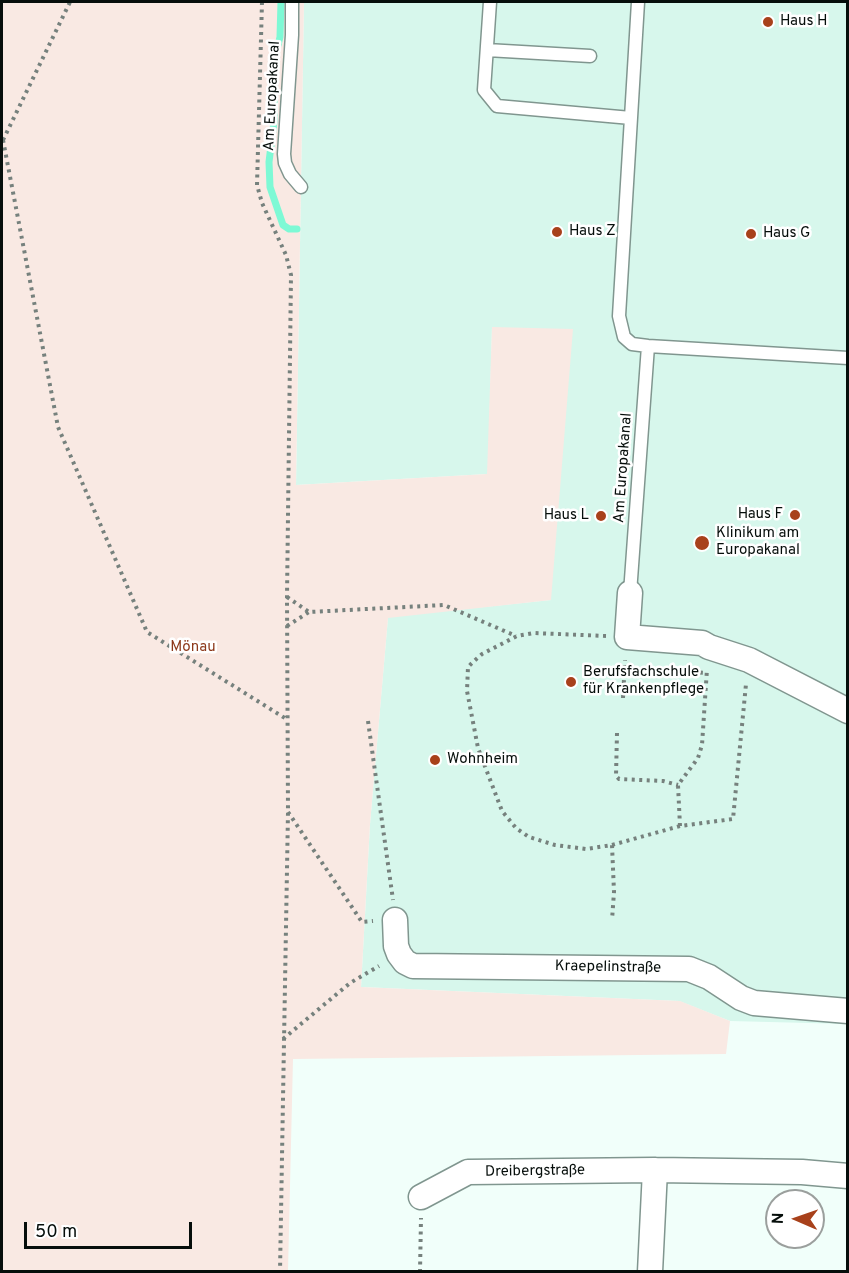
<!DOCTYPE html>
<meta charset="utf-8">
<style>
body{margin:0}
#map{position:relative;width:849px;height:1273px;overflow:hidden;background:#f1fffa;font-family:Overpass,sans-serif}
canvas{display:block}
.frame{position:absolute;inset:0;border:3px solid #060e0b;pointer-events:none}
.north{position:absolute;left:765px;top:1189px;width:60px;height:60px;box-sizing:border-box;background:#fff;border:2px solid #9b9f9d;border-radius:50%;rotate:272deg;font-size:16px;font-weight:700;line-height:24px;text-align:center;color:#060e0b}
.north::after{content:'';display:block;margin:auto;width:21px;height:27px;background:#a8411b;clip-path:polygon(50% 0,100% 100%,50% 72%,0 100%)}
.scale{position:absolute;left:24px;top:1222px;width:168px;height:27px;box-sizing:border-box;border:3px solid #060e0b;border-top:0;padding-left:8px;font-size:18px;line-height:21px;white-space:nowrap;color:#060e0b;-webkit-text-stroke:4px #fff;paint-order:stroke}
</style>
<div id="map">
<canvas width="849" height="1273"></canvas>
<div class="frame"></div>
<div class="north">N</div>
<div class="scale">50 m</div>
</div>
<script>
const ctx = document.querySelector('canvas').getContext('2d');
ctx.lineJoin = 'round';
function paint(path, color) { ctx.fillStyle = color; ctx.fill(path, 'evenodd'); }
const poly = rows => new Path2D(rows.map(r => 'M' + r).join(''));
function strokePath(path, color, width, dash) { ctx.strokeStyle = color; ctx.lineWidth = width; ctx.lineCap = dash ? 'butt' : 'round'; ctx.setLineDash(dash || []); ctx.stroke(path); }
function drawText(font, color, halo, rows, align = 'center') {
  ctx.font = font + ' Overpass,sans-serif'; ctx.lineWidth = 5; ctx.setLineDash([]); ctx.textBaseline = 'middle'; ctx.strokeStyle = halo; ctx.fillStyle = color; for (const [text, x, y, turn = 0] of rows) {
    ctx.save(); ctx.translate(x, y); ctx.rotate((+turn || 0) * Math.PI / 180); ctx.textAlign = isNaN(turn) ? turn : align; if (halo) ctx.strokeText(text, 0, 0); ctx.fillText(text, 0, 0); ctx.restore();
  }
}
paint(poly([
 [304,2,847,2,847,1024,730,1021,679,1001,361,987,370,824,388,617,551,600,492,328,488,474,296,485]
]), '#d7f7ec');
paint(poly([
 [2,2,304,2,296,485,487,474,492,327,573,329,551,600,388,618,370,824,361,987,680,1001,730,1021,726,1054,293,1059,288,1271,2,1272]
]), '#f9e9e3');
strokePath(poly([
 [281,2,280,37,274,61,274,121,269,162,270,187,283,225,289,229,297,229]
]), '#7ef9d5', 7);
const service = poly([
 [292,2,292,35,284,154,285,163,290,174,301,187],
 [490,2,484,90,497,106,631,118],
 [638,2,619,316,624,337,632,344,648,346,848,358],
 [487,50,590,56],
 [630,593,648,346]
]);
const minor = poly([
 [630,593,627,637,702,643,709,647,749,660,848,711],
 [395,920,396,946,399,954,405,962,413,966,689,969,709,977,741,998,754,1003,848,1011],
 [421,1197,468,1172,655,1170,802,1172,848,1176],
 [650,1272,655,1170]
]);
strokePath(service, '#80968f', 15);
strokePath(minor, '#80968f', 27);
strokePath(poly([
 [262,2,257,185,262,203,286,255,291,275,287,597,288,812,280,1272],
 [3,140,58,427,147,632,288,720],
 [3,140,70,2],
 [287,597,309,612,444,605,516,636],
 [287,626,309,612],
 [606,636,534,633,517,636,482,654,474,661,468,667,467,691,478,748,502,811,516,828,529,837,555,845,586,849,612,845,614,892,612,920],
 [625,668,707,673],
 [623,698,625,660],
 [368,721,393,900],
 [617,733,616,776,619,779,663,781,678,785],
 [288,812,362,922,373,921],
 [680,826,678,785,698,758,702,745,707,669],
 [612,845,680,826,733,819,746,684],
 [283,1039,350,983,379,966],
 [420,1272,421,1218]
]), '#76817d', 4, [3, 4.5]);
strokePath(service, '#fff', 12);
strokePath(minor, '#fff', 24);
for (const [x, y, r, color] of [
 [768,22,6,"#a8411b"],
 [557,232,6,"#a8411b"],
 [751,234,6,"#a8411b"],
 [795,515,6,"#a8411b"],
 [601,516,6,"#a8411b"],
 [702,543,8,"#a8411b"],
 [571,682,6,"#a8411b"],
 [435,760,6,"#a8411b"]
]) { const dot = new Path2D(); dot.arc(x, y, r, 0, 2 * Math.PI); ctx.fillStyle = color; ctx.fill(dot); strokePath(dot, '#fff', 2); }
drawText('15px', '#060e0b', '#fff', [
 ["Haus H",780,22],
 ["Haus Z",569,232],
 ["Haus G",763,234],
 ["Haus F",783,515,"right"],
 ["Haus L",589,516,"right"],
 ["Klinikum am",716,534],
 ["Europakanal",716,551],
 ["Berufsfachschule",583,673],
 ["für Krankenpflege",583,690],
 ["Wohnheim",447,760]
], 'left');
drawText('15px', '#060e0b', '#fff', [
 ["Am Europakanal",273,96,-87],
 ["Am Europakanal",624,468,-86],
 ["Kraepelinstraße",608,968,1],
 ["Dreibergstraße",535,1172,-1]
]);
drawText('15px', '#8d391b', '#fff', [
 ["Mönau",193,648]
]);
</script>
